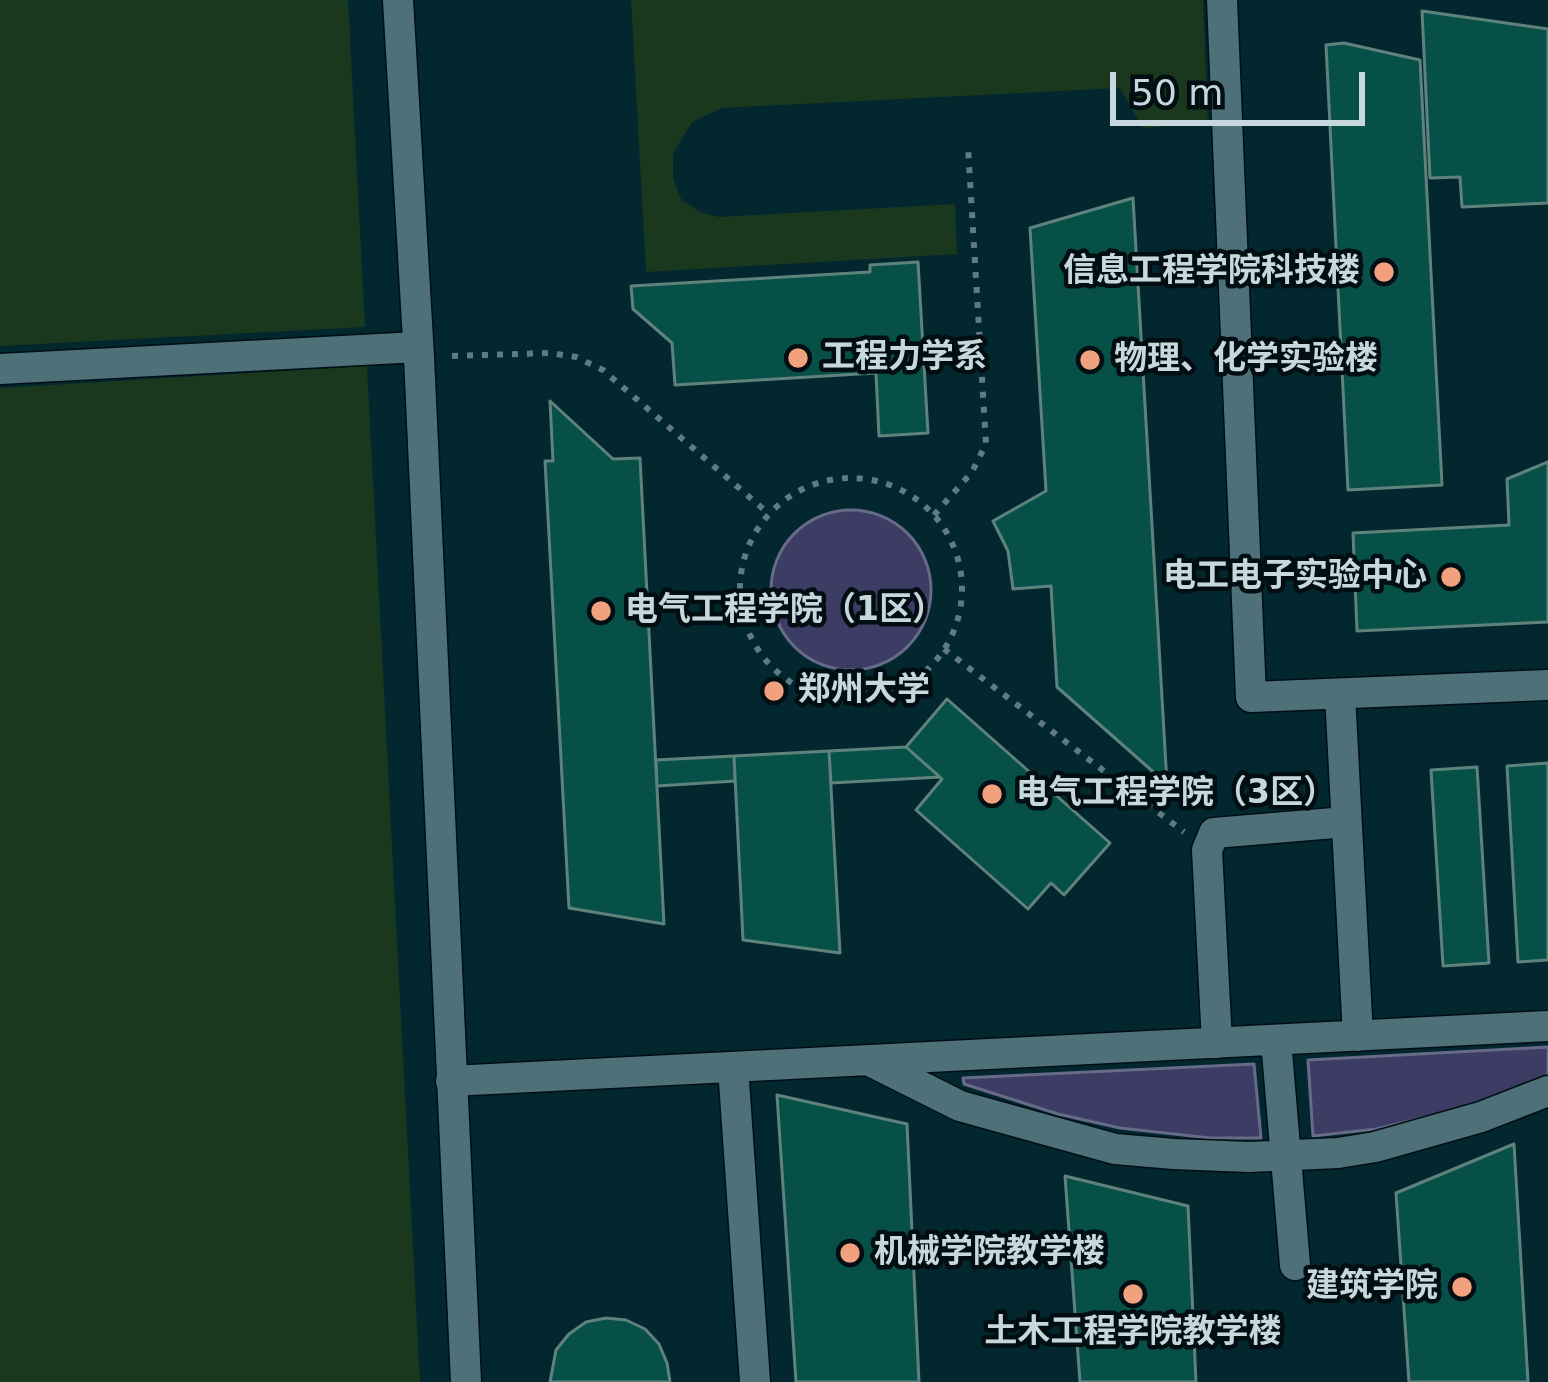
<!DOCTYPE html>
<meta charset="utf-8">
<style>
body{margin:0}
#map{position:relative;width:1548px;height:1382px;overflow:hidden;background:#03272f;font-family:"DejaVu Sans",sans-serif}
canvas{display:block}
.scale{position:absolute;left:1110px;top:72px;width:255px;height:54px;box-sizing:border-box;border:6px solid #c6d8dd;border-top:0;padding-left:15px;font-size:36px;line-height:42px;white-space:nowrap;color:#c6d8dd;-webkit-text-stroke:9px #020e11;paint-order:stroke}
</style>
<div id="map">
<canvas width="1548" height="1382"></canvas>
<div class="scale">50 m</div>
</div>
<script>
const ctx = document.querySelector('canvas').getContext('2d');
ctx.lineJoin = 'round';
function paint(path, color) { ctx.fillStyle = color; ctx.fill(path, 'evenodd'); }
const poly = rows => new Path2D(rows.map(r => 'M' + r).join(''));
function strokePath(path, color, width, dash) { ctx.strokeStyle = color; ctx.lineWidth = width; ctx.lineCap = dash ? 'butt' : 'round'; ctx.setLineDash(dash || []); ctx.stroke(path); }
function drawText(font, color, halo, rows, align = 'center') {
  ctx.font = font + ' "DejaVu Sans","Noto Sans SC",sans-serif'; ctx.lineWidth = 9; ctx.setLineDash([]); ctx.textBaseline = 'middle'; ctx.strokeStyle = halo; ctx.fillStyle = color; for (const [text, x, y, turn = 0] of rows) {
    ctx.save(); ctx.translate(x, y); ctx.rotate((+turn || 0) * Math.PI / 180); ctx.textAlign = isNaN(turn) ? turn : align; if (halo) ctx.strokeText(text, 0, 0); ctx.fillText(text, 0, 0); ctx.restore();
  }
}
paint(poly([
 [0,0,348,0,365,327,0,346],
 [631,0,1203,0,1208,123,1143,128,1120,88,722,108,692,122,673,154,673,178,681,199,700,212,719,217,955,204,957,254,646,272],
 [367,366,420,1382,0,1382,0,388]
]), '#1a381e');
const water = poly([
 '771 590a80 80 0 1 1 160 0a80 80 0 1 1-160 0Z',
 [1548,1047,1548,1077,1469,1107,1376,1129,1313,1136,1308,1060,1548,1047],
 [1254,1064,1261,1138,1210,1138,1120,1128,1058,1114,964,1084,963,1078,1254,1064]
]);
paint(water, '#3d3c64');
strokePath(water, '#666b88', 3);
const building = poly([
 [1422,11,1548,29,1548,203,1462,207,1460,177,1430,178,1422,11],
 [1344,43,1420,60,1442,485,1348,490,1326,45,1344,43],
 [1133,198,1167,784,1057,687,1051,586,1013,589,1008,551,993,521,1046,491,1030,228,1133,198],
 [918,262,928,433,879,436,876,373,675,385,672,343,633,309,631,286,870,272,870,265,918,262],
 [550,401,613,459,640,458,664,924,569,908,545,461,553,461,550,401],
 [1548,462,1548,622,1357,631,1353,533,1509,525,1507,479,1548,462],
 [947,699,1110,843,1064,895,1051,883,1028,909,916,810,942,779,906,747,947,699],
 [906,747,940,777,831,783,829,751,906,747],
 [829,751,840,953,743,940,734,756,829,751],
 [734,756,735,781,657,786,656,760,734,756],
 [1548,763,1548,960,1518,962,1507,766,1548,763],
 [1477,767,1489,963,1443,966,1431,770,1477,767],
 [777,1095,907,1124,919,1382,796,1382,777,1095],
 [1514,1144,1528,1382,1409,1382,1396,1193,1514,1144],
 [1065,1176,1188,1206,1196,1382,1080,1382,1065,1176],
 [606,1318,626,1320,645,1329,659,1344,667,1363,670,1382,550,1382,556,1350,569,1334,586,1322,606,1318]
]);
paint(building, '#075047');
strokePath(building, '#5f837c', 3);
const minor = poly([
 [398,0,419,357,466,1382],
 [1222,0,1251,697,1548,685],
 [0,369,418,347],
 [1340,694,1358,1036],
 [1276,1040,1295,1265],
 [1217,1043,1207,850,1214,833,1346,822],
 [872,1062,960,1106,1115,1149,1174,1154,1249,1157,1338,1153,1375,1147,1481,1117,1548,1091],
 [733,1067,755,1382],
 [451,1081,1548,1026]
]);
strokePath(minor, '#000f14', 33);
strokePath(poly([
 [452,356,550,353,576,357,603,370,769,514],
 '740 589a111 111 0 1 1 222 0a111 111 0 1 1-222 0Z',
 [934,515,972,472,986,444,968,147],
 [944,649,1184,832]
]), '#607b82', 6, [6, 9]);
strokePath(minor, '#4d7079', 30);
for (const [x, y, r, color] of [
 [1384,272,12,"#f1a17d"],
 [798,358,12,"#f1a17d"],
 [1090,360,12,"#f1a17d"],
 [1451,577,12,"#f1a17d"],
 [601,611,12,"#f1a17d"],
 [774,691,12,"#f1a17d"],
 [992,794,12,"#f1a17d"],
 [850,1253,12,"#f1a17d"],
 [1462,1287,12,"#f1a17d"],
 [1133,1294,12,"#f1a17d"]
]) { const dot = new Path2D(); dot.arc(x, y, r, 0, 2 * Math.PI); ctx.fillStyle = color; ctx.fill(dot); strokePath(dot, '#020e11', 4.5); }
drawText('bold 33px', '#c6d8dd', '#020e11', [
 ["信息工程学院科技楼",1360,272,"right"],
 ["工程力学系",822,358],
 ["物理、化学实验楼",1114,360],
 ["电工电子实验中心",1427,577,"right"],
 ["电气工程学院（1区）",625,611],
 ["郑州大学",798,691],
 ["电气工程学院（3区）",1016,794],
 ["机械学院教学楼",874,1253],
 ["建筑学院",1438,1287,"right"],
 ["土木工程学院教学楼",1133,1333,"center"]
], 'left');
</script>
